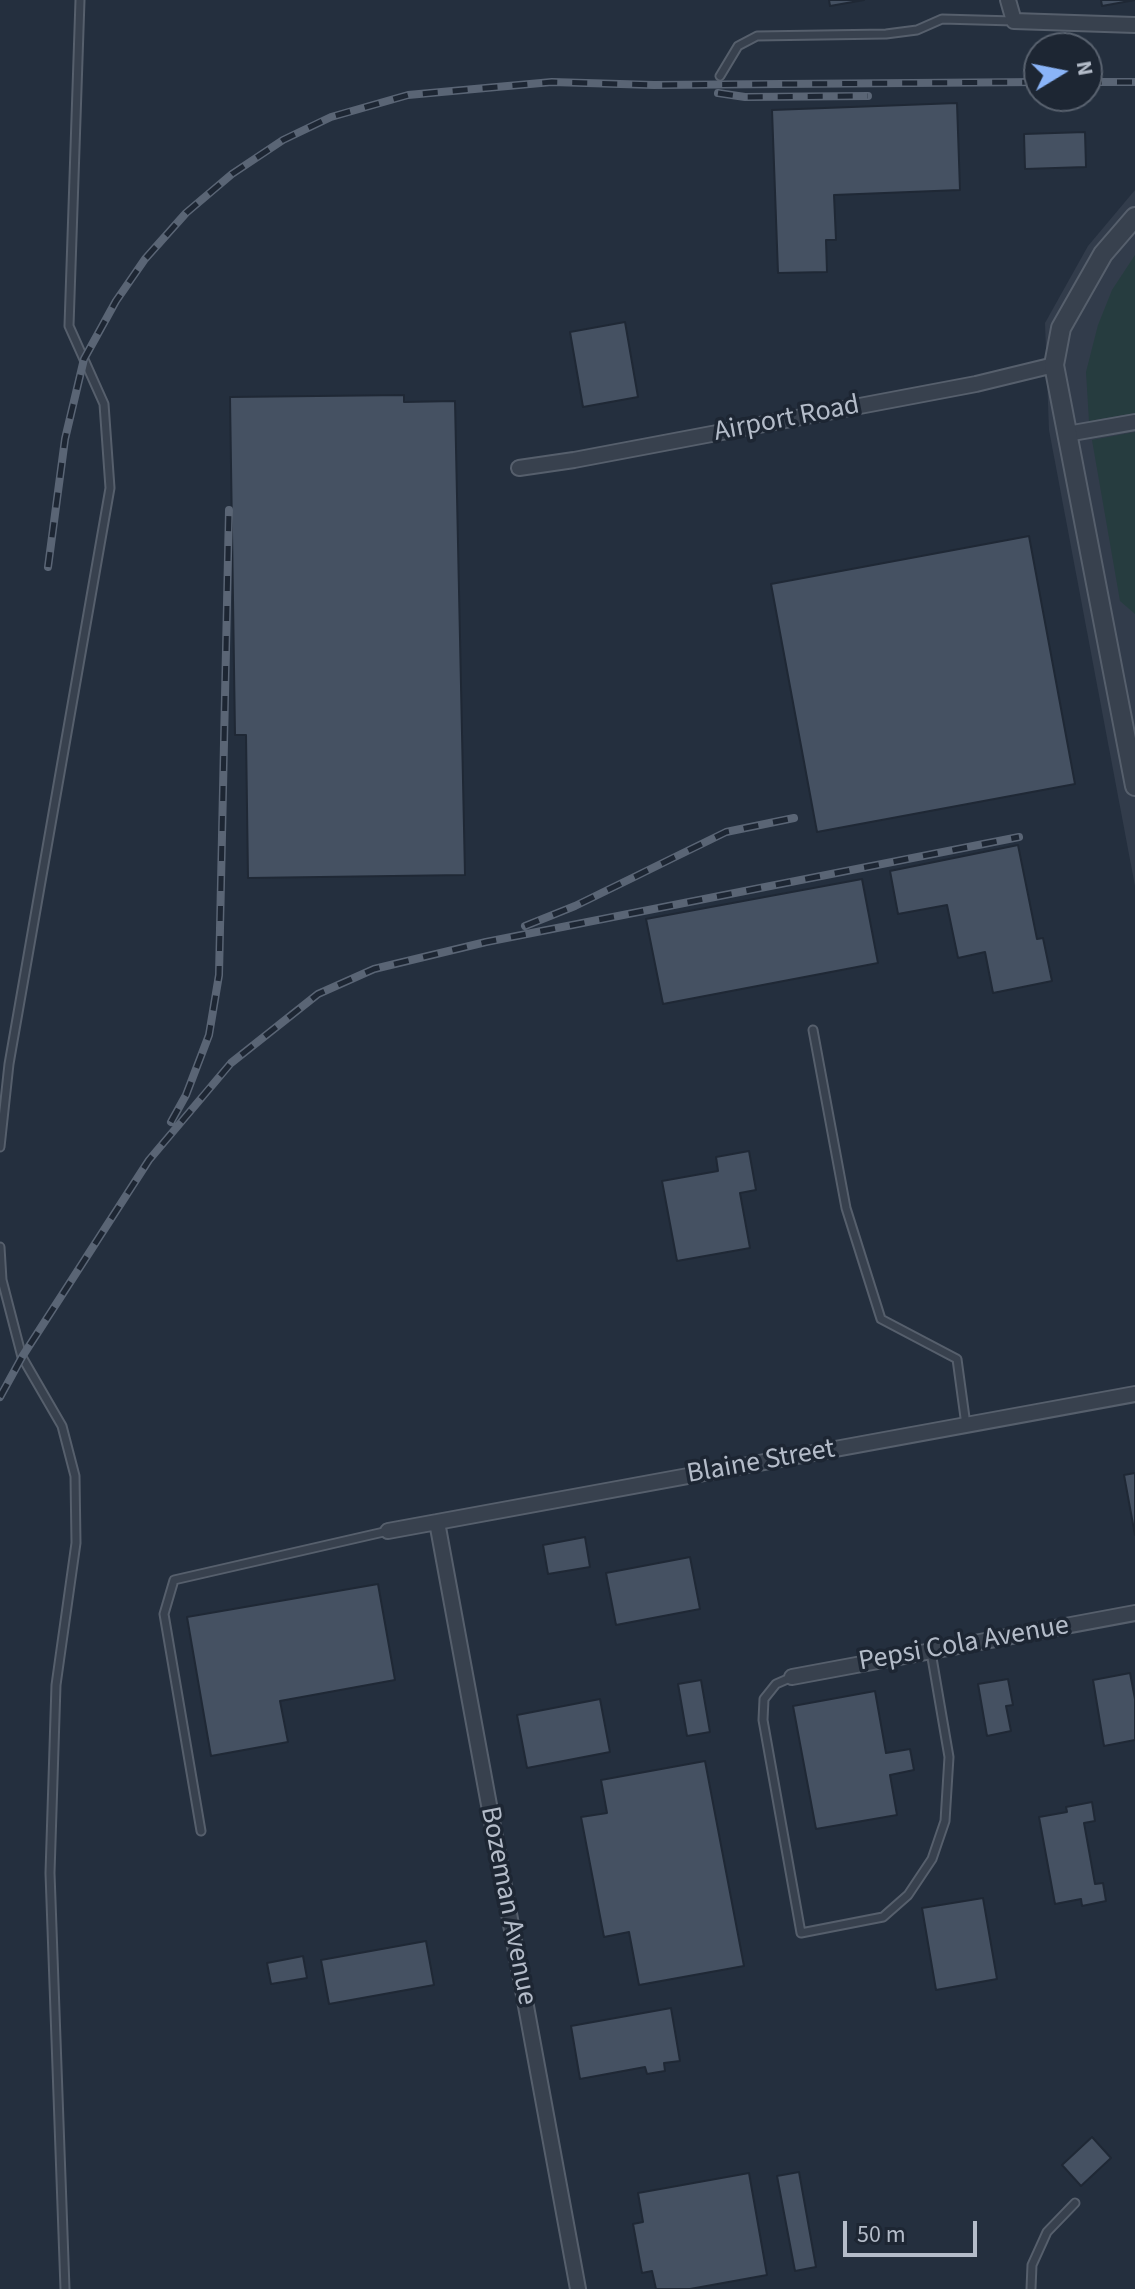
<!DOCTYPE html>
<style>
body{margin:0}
#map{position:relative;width:1135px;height:2289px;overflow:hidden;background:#242f3e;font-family:"Source Sans 3",sans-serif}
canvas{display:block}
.north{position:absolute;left:1023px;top:32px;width:80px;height:80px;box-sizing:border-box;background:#1d2633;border:2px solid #59626f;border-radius:50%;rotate:80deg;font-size:22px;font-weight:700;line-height:32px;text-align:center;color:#b4bcc9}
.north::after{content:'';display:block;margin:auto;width:28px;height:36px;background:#8ab4f8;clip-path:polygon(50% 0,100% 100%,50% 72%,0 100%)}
.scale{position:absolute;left:843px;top:2221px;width:134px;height:36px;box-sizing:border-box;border:4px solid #b4bcc9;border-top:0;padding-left:10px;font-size:24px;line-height:28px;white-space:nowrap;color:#b4bcc9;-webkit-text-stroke:6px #1d2633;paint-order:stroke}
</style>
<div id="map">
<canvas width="1135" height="2289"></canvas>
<div class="north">N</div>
<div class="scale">50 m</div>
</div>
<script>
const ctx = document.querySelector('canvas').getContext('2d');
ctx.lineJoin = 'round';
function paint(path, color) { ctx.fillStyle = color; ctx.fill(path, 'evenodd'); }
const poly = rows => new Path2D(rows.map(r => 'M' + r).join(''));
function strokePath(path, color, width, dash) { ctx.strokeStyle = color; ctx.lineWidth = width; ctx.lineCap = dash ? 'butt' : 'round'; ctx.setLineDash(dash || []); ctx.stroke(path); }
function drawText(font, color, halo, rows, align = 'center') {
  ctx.font = font + ' "Source Sans 3",sans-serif'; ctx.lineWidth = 7; ctx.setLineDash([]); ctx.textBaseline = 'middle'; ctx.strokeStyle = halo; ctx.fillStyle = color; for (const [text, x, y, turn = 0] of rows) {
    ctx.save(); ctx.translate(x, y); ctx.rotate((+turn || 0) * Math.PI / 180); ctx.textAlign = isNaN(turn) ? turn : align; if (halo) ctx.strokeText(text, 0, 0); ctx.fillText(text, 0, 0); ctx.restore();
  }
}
paint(poly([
 [1135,190,1135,886,1049,430,1045,323,1088,246]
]), '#323c4b');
paint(poly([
 [1135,255,1135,413,1089,421,1086,372,1098,325,1112,290],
 [1135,432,1135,614,1120,601,1092,440]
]), '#263c3f');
const building = poly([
 [829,0,864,0,830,6,829,0],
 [1101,0,1135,0,1102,6,1101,0],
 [957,103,960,190,834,195,836,240,826,240,827,272,778,273,772,110,957,103],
 [1085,132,1086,167,1025,169,1024,134,1085,132],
 [625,322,638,397,583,407,570,332,625,322],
 [404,395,404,402,455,401,465,875,248,878,246,735,235,735,230,397,404,395],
 [1029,536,1075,784,817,832,771,584,1029,536],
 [1018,845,1037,939,1043,938,1052,981,993,993,985,952,958,958,947,905,898,914,890,871,1018,845],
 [862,879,878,963,663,1004,646,919,862,879],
 [749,1151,756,1190,740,1193,750,1248,677,1261,662,1181,718,1171,716,1157,749,1151],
 [1135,1473,1135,1535,1124,1475,1135,1473],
 [585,1537,590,1567,548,1574,543,1545,585,1537],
 [690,1557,700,1609,616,1625,606,1573,690,1557],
 [378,1584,395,1680,280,1701,288,1742,211,1756,187,1617,378,1584],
 [1130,1673,1135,1699,1135,1740,1104,1746,1093,1680,1130,1673],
 [1008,1679,1013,1705,1006,1706,1011,1731,987,1736,978,1684,1008,1679],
 [701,1680,710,1732,687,1736,678,1684,701,1680],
 [875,1691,886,1753,910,1749,914,1770,890,1775,897,1815,816,1829,793,1706,875,1691],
 [600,1699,610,1752,527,1768,517,1715,600,1699],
 [705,1761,744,1966,639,1985,629,1932,604,1937,581,1817,607,1813,601,1780,705,1761],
 [1092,1802,1095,1821,1084,1823,1095,1884,1103,1883,1106,1901,1082,1906,1081,1899,1055,1904,1039,1817,1067,1812,1066,1807,1092,1802],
 [983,1898,997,1979,936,1990,922,1908,983,1898],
 [426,1941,434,1985,329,2004,321,1960,426,1941],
 [303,1956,307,1978,271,1984,267,1963,303,1956],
 [671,2008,680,2061,664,2063,665,2071,647,2074,645,2067,580,2079,571,2026,671,2008],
 [1092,2137,1111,2158,1081,2186,1062,2165,1092,2137],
 [799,2172,816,2267,795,2271,777,2176,799,2172],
 [749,2173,767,2275,690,2289,656,2289,652,2271,642,2273,633,2224,643,2222,638,2193,749,2173]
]);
paint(building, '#455162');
strokePath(building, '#1f2835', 2);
const service = poly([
 [720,76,738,46,757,36,886,34,917,30,942,19,1014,21],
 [813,1030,846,1208,881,1319,957,1359,966,1425],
 [0,1147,9,1064,110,488,104,404,69,326,80,0],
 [0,1247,2,1280,22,1357,62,1426,75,1476,76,1543,56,1685,50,1873,65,2289],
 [792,1677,776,1684,764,1699,763,1720,801,1933,883,1917,908,1895,932,1859,945,1821,949,1757,931,1652],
 [201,1831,164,1614,174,1580,388,1531],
 [1031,2289,1032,2265,1047,2232,1075,2203]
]);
const minor = poly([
 [1008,0,1014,21,1135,25],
 [1067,434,1135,422],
 [519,468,574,460,976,384,1054,365],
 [437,1522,578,2289],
 [388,1531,1135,1394],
 [792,1677,1135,1613]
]);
const tertiary = poly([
 [1135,217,1103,254,1061,328,1054,365,1135,786]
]);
strokePath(service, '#565f6c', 11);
strokePath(minor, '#565f6c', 18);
strokePath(tertiary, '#565f6c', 22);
strokePath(service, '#38414e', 7);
strokePath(minor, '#38414e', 14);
strokePath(tertiary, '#38414e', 18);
const rail = poly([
 [1087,82,1135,82],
 [718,93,745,97,868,96],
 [48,567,65,439,84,359,116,301,145,259,186,213,232,174,283,140,331,117,408,95,552,82,654,85,1039,82],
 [525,926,575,906,726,832,794,818],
 [171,1122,186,1095,209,1035,219,975,229,510],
 [0,1397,22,1357,149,1160,231,1063,318,994,374,969,486,942,1019,837]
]);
strokePath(rail, '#5a6575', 8);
strokePath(rail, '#1d2633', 5, [15]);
drawText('28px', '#b4bcc9', '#1d2633', [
 ["Airport Road",787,420,-11],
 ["Blaine Street",761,1463,-10],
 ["Pepsi Cola Avenue",964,1645,-10],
 ["Bozeman Avenue",507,1906,79]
]);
</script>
